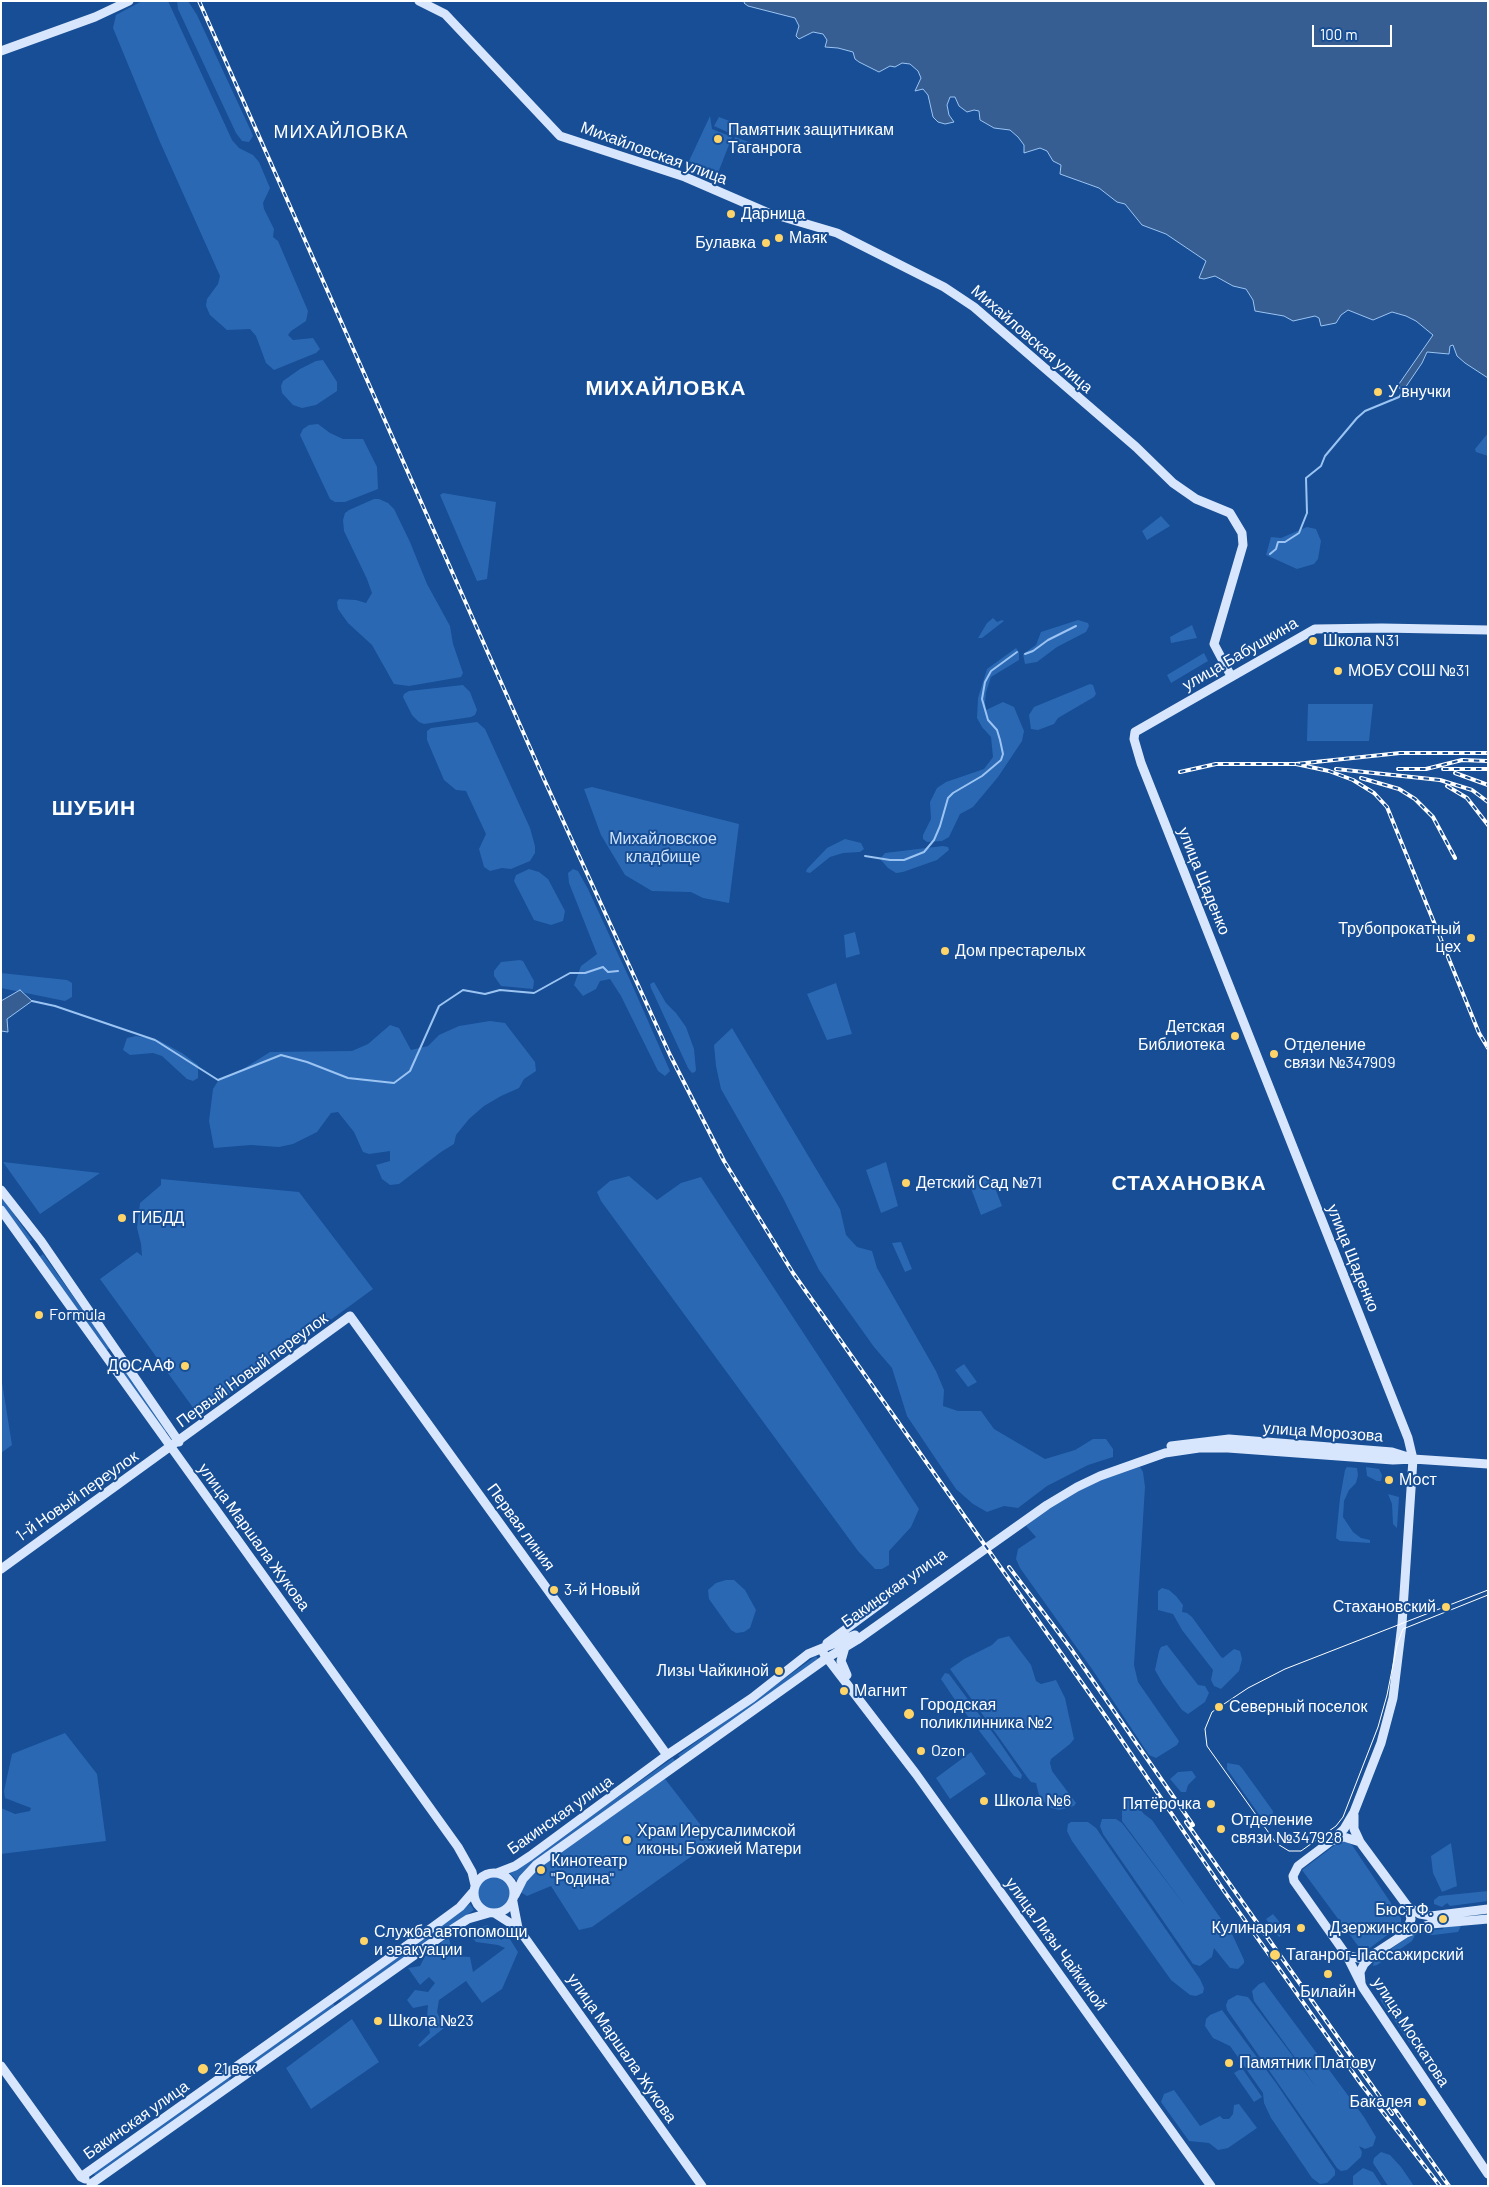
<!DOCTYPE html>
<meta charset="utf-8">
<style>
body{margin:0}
#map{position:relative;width:1489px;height:2187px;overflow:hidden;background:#174e95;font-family:Barlow,sans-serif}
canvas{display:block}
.frame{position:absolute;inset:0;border:2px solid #fff;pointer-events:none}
.scale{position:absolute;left:1312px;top:25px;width:80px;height:22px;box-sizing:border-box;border:2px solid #fff;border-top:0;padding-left:6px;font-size:15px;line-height:18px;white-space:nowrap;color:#fff;-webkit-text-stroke:4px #174e95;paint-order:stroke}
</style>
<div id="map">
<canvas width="1489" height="2187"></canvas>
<div class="frame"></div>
<div class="scale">100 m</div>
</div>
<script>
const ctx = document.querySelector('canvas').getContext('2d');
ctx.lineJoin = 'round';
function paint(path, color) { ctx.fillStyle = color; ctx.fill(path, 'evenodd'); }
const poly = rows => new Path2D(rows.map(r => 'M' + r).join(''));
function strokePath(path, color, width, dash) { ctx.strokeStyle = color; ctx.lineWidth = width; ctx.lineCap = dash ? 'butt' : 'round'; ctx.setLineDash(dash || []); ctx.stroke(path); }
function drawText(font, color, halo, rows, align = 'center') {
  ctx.font = font + ' Barlow,sans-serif'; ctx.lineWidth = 4; ctx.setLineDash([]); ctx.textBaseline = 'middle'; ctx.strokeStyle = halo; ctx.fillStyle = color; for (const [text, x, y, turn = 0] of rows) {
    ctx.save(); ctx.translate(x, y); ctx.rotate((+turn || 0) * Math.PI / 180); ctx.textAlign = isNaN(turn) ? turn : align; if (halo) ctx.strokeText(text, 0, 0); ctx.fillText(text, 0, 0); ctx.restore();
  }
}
paint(poly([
 [142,1,168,1,232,140,239,148,253,155,259,162,270,188,263,203,264,209,274,229,273,237,278,241,308,311,306,321,291,331,288,335,293,340,313,338,320,349,316,353,274,370,266,363,256,336,250,329,227,330,210,315,206,306,207,299,218,284,220,276,160,142,113,28,116,15],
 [177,1,188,1,197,15,251,131,253,136,249,142,242,141,236,133,178,9],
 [710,116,712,129,732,137,718,173,689,161],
 [719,117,740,125,734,135,714,126],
 [735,137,749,142,746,154,732,148],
 [323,360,337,382,337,391,316,405,302,408,293,405,282,393,281,386,283,381,300,369,316,361],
 [318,424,330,433,343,439,363,439,377,467,378,489,345,502,335,502,330,499,300,435,303,429,309,425],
 [1488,433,1488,456,1476,452,1475,449],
 [443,493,496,502,487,579,477,581,440,495],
 [374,499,379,499,388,503,394,509,410,542,427,584,450,626,453,644,463,673,461,677,409,686,394,684,372,645,348,623,338,609,337,602,339,599,356,600,366,603,372,593,367,579,344,531,343,520,345,513,349,510],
 [1161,516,1170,526,1147,540,1142,531],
 [1307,527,1316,529,1321,541,1318,559,1314,564,1297,569,1266,555,1271,537,1281,538],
 [993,618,997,622,1002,620,1004,621,982,638,978,638,987,623],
 [1078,620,1088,623,1089,626,1086,632,1057,647,1037,662,1025,664,1023,654,1036,645,1041,632],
 [1192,625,1197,638,1171,643,1170,637],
 [1016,648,1019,652,1019,660,991,677,986,692,985,703,986,710,1003,702,1014,707,1024,731,1022,741,998,777,973,807,960,814,949,837,942,841,927,842,923,839,923,835,931,819,930,802,937,788,946,782,984,769,993,757,991,737,982,727,977,718,978,698,987,669],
 [1204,653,1208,661,1171,683,1167,675],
 [1090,684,1093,685,1096,694,1094,697,1058,718,1054,724,1038,730,1031,729,1029,715,1034,707],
 [463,685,470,692,477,710,475,715,471,717,424,724,419,722,412,715,403,697,404,694,409,691],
 [1308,704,1373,704,1369,741,1307,741],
 [477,722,485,729,530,828,535,846,535,853,530,861,511,869,502,868,490,871,484,867,479,849,486,834,466,791,456,790,444,780,427,740,427,731,431,728],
 [592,787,739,824,729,903,703,898,691,892,652,891,625,875,601,835,584,789],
 [845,839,861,843,864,849,860,852,843,853,830,857,810,873,806,872,807,869,827,848],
 [943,846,948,847,949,850,937,860,903,872,896,873,888,868,880,859,885,853],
 [529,869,539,872,548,879,565,911,563,921,551,925,534,920,514,881,516,875],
 [573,869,578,871,588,889,630,980,670,1071,665,1076,658,1071,621,996,610,979,600,981,596,989,583,996,574,985,581,966,597,954,569,883,568,873],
 [855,932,860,954,846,958,844,935],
 [520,960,523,961,534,981,533,989,501,986,494,976,494,971,501,962],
 [1,973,67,980,72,983,72,997,65,1001,1,988],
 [654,982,666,1003,676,1013,686,1027,694,1049,696,1070,695,1072,692,1073,688,1068,651,988,650,984],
 [836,983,852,1034,827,1040,807,994],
 [490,1021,505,1023,535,1062,536,1071,524,1079,519,1088,501,1096,484,1106,469,1119,456,1135,454,1144,441,1152,399,1184,390,1185,382,1179,376,1165,390,1161,390,1151,369,1154,363,1152,354,1132,338,1112,331,1113,317,1132,293,1144,279,1147,251,1145,214,1148,209,1121,213,1089,218,1081,240,1071,270,1052,352,1051,368,1044,390,1025,399,1028,411,1050,428,1046,439,1035,459,1026],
 [732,1028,840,1209,846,1235,857,1247,872,1251,877,1268,936,1371,944,1390,943,1406,958,1411,981,1411,994,1429,1045,1459,1075,1450,1093,1439,1106,1439,1113,1449,1113,1457,1088,1465,1047,1486,1018,1508,1004,1506,987,1512,973,1504,956,1489,907,1416,892,1368,874,1347,819,1270,783,1198,721,1089,716,1066,714,1045],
 [136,1036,158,1040,182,1053,198,1065,198,1078,193,1081,187,1079,162,1056,153,1053,130,1055,123,1050,127,1038],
 [3,1162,100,1173,40,1214],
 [886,1162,898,1206,881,1213,866,1170],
 [990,1175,1002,1206,981,1215,969,1183],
 [629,1176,657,1200,681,1183,701,1177,919,1509,911,1527,889,1551,889,1565,882,1569,875,1569,858,1551,601,1201,597,1192,610,1181],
 [161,1179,299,1192,373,1289,199,1416,100,1279,137,1252,142,1256,141,1244,137,1228,140,1203,161,1185],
 [1,1196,32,1240,29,1242,1,1204],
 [901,1242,912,1269,905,1272,892,1243],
 [43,1254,110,1348,105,1351,39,1257],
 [117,1356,169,1430,165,1433,111,1359],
 [964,1364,977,1382,968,1387,955,1370],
 [1,1376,12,1445,1,1453],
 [1140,1467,1143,1472,1145,1487,1134,1665,1138,1682,1179,1741,1177,1745,1156,1758,1149,1755,1092,1669,1020,1568,1016,1559,1018,1549,1036,1537,1026,1526,1049,1507,1092,1483],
 [1347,1467,1357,1468,1358,1475,1356,1483,1349,1490,1344,1501,1343,1517,1353,1532,1361,1538,1370,1540,1370,1543,1340,1541,1336,1538,1340,1498,1345,1470],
 [1366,1467,1379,1469,1382,1475,1381,1481,1377,1481,1367,1476],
 [1388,1494,1399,1497,1397,1528,1393,1524,1392,1504],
 [726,1580,734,1580,745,1590,756,1610,750,1628,744,1632,736,1633,731,1630,709,1599,708,1590,716,1583],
 [1162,1588,1169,1590,1176,1596,1183,1605,1182,1612,1187,1613,1192,1617,1221,1657,1223,1658,1234,1649,1240,1651,1242,1659,1239,1671,1221,1689,1214,1686,1211,1680,1213,1670,1182,1630,1173,1614,1158,1610,1158,1591],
 [1009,1636,1031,1665,1036,1681,1041,1684,1056,1680,1065,1698,1074,1739,1070,1744,1051,1759,1050,1763,1052,1771,1076,1803,1074,1806,1059,1810,1048,1807,1039,1795,1036,1783,1031,1782,1027,1777,950,1669,964,1659,992,1645,998,1639],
 [1167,1645,1198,1685,1205,1686,1209,1693,1205,1702,1188,1714,1182,1710,1163,1684,1155,1670,1159,1651,1161,1647],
 [816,1656,818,1659,681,1758,678,1755],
 [945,1673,949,1674,996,1737,1022,1775,1021,1779,1014,1776,953,1697,941,1679],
 [65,1733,97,1774,106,1841,1,1854,1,1808,15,1814,30,1811,31,1808,5,1798,4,1791,12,1754],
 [971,1752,986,1774,950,1799,936,1778],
 [673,1758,676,1762,518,1882,510,1873],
 [1227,1763,1239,1765,1242,1768,1273,1811,1271,1825,1265,1823,1227,1769],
 [1192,1771,1196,1777,1188,1785,1186,1792,1181,1792,1170,1779,1178,1772],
 [662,1775,713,1841,592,1927,579,1930,551,1886,527,1896,517,1890,523,1879],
 [1125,1797,1132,1799,1144,1814,1152,1820,1233,1936,1244,1960,1244,1963,1238,1969,1230,1968,1214,1948,1212,1957,1200,1966,1193,1964,1103,1834,1100,1826,1102,1819,1116,1819,1122,1823,1186,1907,1122,1821,1122,1802],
 [1071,1822,1088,1822,1096,1828,1200,1979,1204,1988,1203,1993,1196,1996,1190,1995,1171,1980,1072,1841,1067,1831,1068,1824],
 [1339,1842,1347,1842,1352,1845,1401,1918,1401,1925,1367,1950,1361,1950,1302,1870],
 [1451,1843,1457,1886,1442,1892,1433,1873,1431,1856],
 '477 1893a17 17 0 1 1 34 0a17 17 0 1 1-34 0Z',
 [1488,1891,1488,1901,1450,1906,1447,1903,1442,1907,1434,1904,1434,1900,1439,1896],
 [470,1904,474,1910,342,2002,339,1998],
 [1273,1914,1287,1931,1279,1937,1266,1919],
 [487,1925,501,1940,508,1936,518,1952,502,1989,482,2003,466,1981,439,2000,437,2012,444,2028,420,2047,418,2045,430,2033,427,2017,428,2005,413,2008,407,2000,415,1990,428,1992,435,1983,429,1977,420,1985,408,1968,420,1966,425,1956,437,1956,442,1941,449,1939,454,1956,470,1957,473,1972,505,1948,498,1945,476,1942,468,1933],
 [1445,1925,1461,1926,1458,1932,1433,1935,1427,1935,1426,1933,1431,1930,1443,1929],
 [1415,1935,1412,1941,1377,1965,1373,1966,1374,1961,1408,1937],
 [1264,1982,1364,2117,1376,2137,1373,2146,1365,2149,1359,2146,1362,2152,1361,2157,1347,2170,1341,2171,1337,2168,1227,2010,1226,2005,1228,2000,1237,1995,1248,1997,1317,2088,1254,2001,1252,1991,1259,1984],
 [1384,1996,1387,1997,1428,2057,1425,2063,1422,2061,1381,2001,1380,1998],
 [333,2003,336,2007,236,2076,234,2073],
 [1222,2010,1276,2083,1335,2170,1335,2175,1327,2183,1320,2184,1312,2178,1271,2118,1264,2103,1263,2093,1242,2063,1230,2046,1213,2038,1205,2026,1206,2019,1210,2015],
 [352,2019,379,2062,311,2109,286,2068],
 [1242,2068,1262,2097,1254,2102,1234,2073],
 [228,2077,231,2080,96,2177,93,2173],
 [1174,2090,1200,2126,1220,2116,1223,2119,1229,2119,1233,2114,1234,2105,1239,2104,1257,2128,1228,2148,1218,2150,1209,2143,1189,2141,1161,2102,1164,2094],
 [1381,2152,1390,2155,1401,2167,1414,2186,1388,2186,1373,2163,1374,2158],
 [1363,2168,1373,2172,1382,2186,1353,2186,1353,2176]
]), '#2a68b4');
const water = poly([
 [745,1,1488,1,1488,378,1465,363,1457,356,1453,345,1450,346,1449,354,1427,352,1422,363,1405,388,1400,389,1399,384,1433,335,1416,321,1406,316,1392,312,1373,320,1348,310,1341,315,1336,323,1321,326,1319,318,1315,316,1293,321,1284,316,1255,311,1253,300,1246,289,1233,286,1215,276,1204,279,1199,278,1206,261,1166,234,1142,225,1125,204,1117,202,1099,188,1060,174,1061,165,1053,161,1047,151,1040,148,1024,153,1024,145,1018,137,1010,130,994,128,980,120,979,111,974,110,967,112,959,106,955,97,950,97,947,105,949,115,954,122,945,124,938,122,933,117,928,95,923,89,915,91,921,78,918,71,910,64,902,63,895,67,890,66,879,72,859,62,855,59,853,52,838,48,825,47,827,40,823,34,813,32,799,39,796,36,799,26,795,18,748,6,744,3,745,1],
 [20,990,32,1001,7,1019,8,1032,1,1031,1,1001,20,990]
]);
paint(water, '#375e92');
strokePath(water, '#9bc4f3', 1);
strokePath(poly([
 [1270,554,1276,549,1278,542,1285,542,1299,533,1307,513,1306,478,1321,466,1325,456,1357,418,1365,411,1399,397,1402,393,1402,389],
 [1025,654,1033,651,1048,640,1076,626],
 [865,856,890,860,904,860,924,852,934,840,940,826,948,798,953,793,982,776,1001,760,1003,754,1000,740,997,730,988,720,982,699,985,682,991,671,1017,652],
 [32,1001,55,1006,155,1040,218,1080,281,1055,307,1062,348,1078,394,1083,410,1071,439,1006,463,990,485,994,500,990,534,993,570,973,585,973,603,967,608,972,618,971]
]), '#9bc4f3', 2);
strokePath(poly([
 [419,1,445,14,560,136,685,177,766,212,837,233,944,287,974,307,1136,447,1173,483,1196,499,1230,513,1242,533,1243,545,1214,644,1231,676],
 [1,51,95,17,129,1],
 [1,1190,41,1241,179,1442],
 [1,1210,458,1847,472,1872,475,1885],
 [1171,1446,1229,1439,1392,1452,1408,1457],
 [1,1569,350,1316,667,1755],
 [827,1643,884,1601],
 [845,1647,841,1661,847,1675],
 [824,1654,916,1774,1211,2186],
 [1354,1815,1354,1829,1360,1842,1408,1907,1411,1919,1406,1933,1374,1954,1364,1964,1360,1972,1361,1983],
 [1331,1841,1344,1829,1354,1812,1381,1743,1393,1698,1402,1624,1413,1459,1408,1438,1141,763,1134,739,1135,732,1315,629,1382,628,1488,630],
 [1360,1842,1344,1837,1331,1841,1298,1866,1293,1876,1294,1881,1347,1956,1363,1988,1488,2174],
 '474 1893a20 20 0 1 1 40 0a20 20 0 1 1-40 0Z',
 [497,1873,515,1866,530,1856,667,1755,752,1698,808,1654,855,1635],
 [515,1895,523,1879,536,1865,824,1660,857,1640,1047,1505,1077,1487,1100,1476,1165,1453,1199,1448,1228,1448,1393,1460,1413,1459,1488,1464],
 [513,1902,518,1928],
 [1408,1907,1420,1914,1431,1916,1488,1909],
 [496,1914,518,1928,702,2186],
 [1406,1933,1431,1924,1488,1919],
 [1347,1956,1359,1958,1373,1954],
 [1,2066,81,2177,85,2179],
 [81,2177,433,1927,460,1907,473,1892],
 [91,2184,440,1937,468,1919,489,1913]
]), '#d7e6fc', 9);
strokePath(poly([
 [1488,1590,1285,1669,1248,1688,1212,1712,1205,1729,1207,1746,1276,1843,1289,1851,1301,1851,1336,1826,1343,1817,1378,1727,1387,1695,1397,1645,1403,1629,1488,1595]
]), '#fff', 1);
const rail = poly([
 [199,1,543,777,670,1055,724,1161,793,1273,1106,1717,1224,1891,1361,2084,1440,2186],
 [1296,764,1329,771,1353,780,1374,793,1387,807,1479,1033,1488,1048],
 [1336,769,1440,780,1472,790,1488,802],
 [1398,769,1426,769,1462,760,1488,761],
 [1443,769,1488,769],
 [1180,772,1216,764,1296,764,1400,753,1488,753],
 [1455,773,1488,785],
 [1361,778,1399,789,1415,799,1433,817,1455,858],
 [1447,786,1467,798,1488,825],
 [1009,1567,1071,1649,1193,1825],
 [1186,1822,1392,2114],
 [1391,2104,1449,2186]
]);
strokePath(rail, '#fff', 4);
strokePath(rail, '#174e95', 2, [5.5]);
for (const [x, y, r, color] of [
 [718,139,5,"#ffd468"],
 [731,214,5,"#ffd468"],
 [779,238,5,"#ffd468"],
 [766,243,5,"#ffd468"],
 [1378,392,5,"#ffd468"],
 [1313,641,5,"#ffd468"],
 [1338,671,5,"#ffd468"],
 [1471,938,5,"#ffd468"],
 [945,951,5,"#ffd468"],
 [1235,1036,5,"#ffd468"],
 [1274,1054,5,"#ffd468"],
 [906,1183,5,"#ffd468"],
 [122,1218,5,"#ffd468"],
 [39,1315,5,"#ffd468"],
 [185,1366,5,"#ffd468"],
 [1389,1480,5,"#ffd468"],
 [554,1590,5,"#ffd468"],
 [1446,1607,5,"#ffd468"],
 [779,1671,5,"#ffd468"],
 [844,1691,5,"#ffd468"],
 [1219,1707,5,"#ffd468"],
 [909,1714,6,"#ffd468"],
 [921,1751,5,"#ffd468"],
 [984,1801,5,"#ffd468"],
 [1211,1804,5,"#ffd468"],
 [1221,1829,5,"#ffd468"],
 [627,1840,5,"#ffd468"],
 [541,1870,5,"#ffd468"],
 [1443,1919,5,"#ffd468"],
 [1301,1928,5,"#ffd468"],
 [364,1941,5,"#ffd468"],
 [1275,1955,6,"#ffd468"],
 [1328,1974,5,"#ffd468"],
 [378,2021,5,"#ffd468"],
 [1229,2063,5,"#ffd468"],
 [203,2069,6,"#ffd468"],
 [1422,2102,5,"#ffd468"]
]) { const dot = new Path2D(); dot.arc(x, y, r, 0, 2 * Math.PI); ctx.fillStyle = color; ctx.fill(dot); strokePath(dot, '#174e95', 2); }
drawText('16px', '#fff', '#174e95', [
 ["Памятник защитникам",728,130],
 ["Таганрога",728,148],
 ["Дарница",741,214],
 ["Маяк",789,238],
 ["Булавка",756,243,"right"],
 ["У внучки",1388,392],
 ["Школа N31",1323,641],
 ["МОБУ СОШ №31",1348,671],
 ["Трубопрокатный",1461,929,"right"],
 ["цех",1461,947,"right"],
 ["Дом престарелых",955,951],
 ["Детская",1225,1027,"right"],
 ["Библиотека",1225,1045,"right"],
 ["Отделение",1284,1045],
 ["связи №347909",1284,1063],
 ["Детский Сад №71",916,1183],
 ["ГИБДД",132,1218],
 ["Formula",49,1315],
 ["ДОСААФ",175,1366,"right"],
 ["Мост",1399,1480],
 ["3-й Новый",564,1590],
 ["Стахановский",1436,1607,"right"],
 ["Лизы Чайкиной",769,1671,"right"],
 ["Магнит",854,1691],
 ["Городская",920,1705],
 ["поликлинника №2",920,1723],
 ["Северный поселок",1229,1707],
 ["Ozon",931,1751],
 ["Школа №6",994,1801],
 ["Пятёрочка",1201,1804,"right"],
 ["Отделение",1231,1820],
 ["связи №347928",1231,1838],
 ["Храм Иерусалимской",637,1831],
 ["иконы Божией Матери",637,1849],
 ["Кинотеатр",551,1861],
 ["\"Родина\"",551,1879],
 ["Бюст Ф.",1433,1910,"right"],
 ["Дзержинского",1433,1928,"right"],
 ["Кулинария",1291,1928,"right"],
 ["Служба автопомощи",374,1932],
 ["и эвакуации",374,1950],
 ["Таганрог-Пассажирский",1286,1955],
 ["Билайн",1328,1992,"center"],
 ["Школа №23",388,2021],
 ["Памятник Платову",1239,2063],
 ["21 век",214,2069],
 ["Бакалея",1412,2102,"right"]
], 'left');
drawText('16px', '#fff', '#174e95', [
 ["Михайловская улица",654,153,20],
 ["Михайловская улица",1032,339,41],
 ["улица Бабушкина",1240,654,-30],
 ["улица Щаденко",1204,881,68],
 ["улица Щаденко",1353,1258,68],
 ["Первый Новый переулок",252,1370,-36],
 ["улица Морозова",1323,1432,4],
 ["1-й Новый переулок",77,1496,-35],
 ["Первая линия",521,1527,54],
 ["улица Маршала Жукова",254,1537,54],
 ["Бакинская улица",894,1588,-35],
 ["Бакинская улица",560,1815,-35],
 ["улица Лизы Чайкиной",1056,1944,54],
 ["улица Москатова",1411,2032,57],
 ["улица Маршала Жукова",622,2048,55],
 ["Бакинская улица",136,2120,-35]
]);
drawText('16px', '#cfe3fc', '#174e95', [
 ["Михайловское",663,839],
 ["кладбище",663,857]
]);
ctx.letterSpacing = '1px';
drawText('18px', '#fff', '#174e95', [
 ["МИХАЙЛОВКА",341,132]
]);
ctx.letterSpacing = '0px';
ctx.letterSpacing = '1px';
drawText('bold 21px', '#fff', '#174e95', [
 ["МИХАЙЛОВКА",666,388],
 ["ШУБИН",94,808],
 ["СТАХАНОВКА",1189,1183]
]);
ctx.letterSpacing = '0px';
</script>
